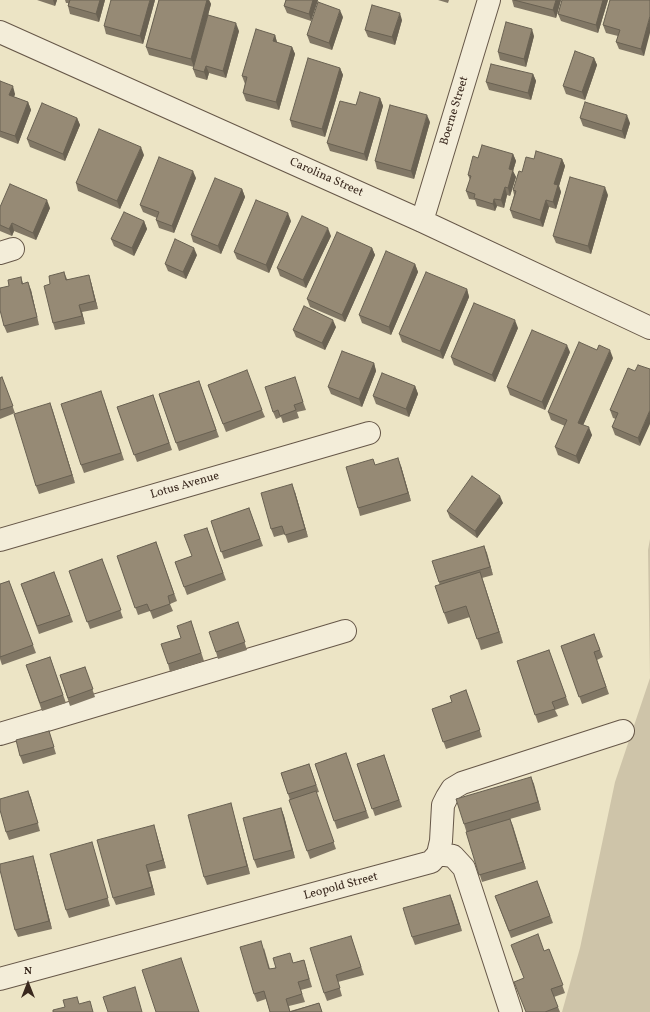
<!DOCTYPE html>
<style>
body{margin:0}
#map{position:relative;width:650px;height:1012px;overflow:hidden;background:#ece4c5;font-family:Vollkorn,serif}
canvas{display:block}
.north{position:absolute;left:8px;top:964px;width:40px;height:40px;-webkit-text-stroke:3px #f3edd9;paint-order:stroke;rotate:0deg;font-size:11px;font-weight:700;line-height:16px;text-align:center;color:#39281e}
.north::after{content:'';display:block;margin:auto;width:14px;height:18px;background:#39281e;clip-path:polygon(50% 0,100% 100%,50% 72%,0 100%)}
</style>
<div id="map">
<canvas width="650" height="1012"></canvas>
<div class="north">N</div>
</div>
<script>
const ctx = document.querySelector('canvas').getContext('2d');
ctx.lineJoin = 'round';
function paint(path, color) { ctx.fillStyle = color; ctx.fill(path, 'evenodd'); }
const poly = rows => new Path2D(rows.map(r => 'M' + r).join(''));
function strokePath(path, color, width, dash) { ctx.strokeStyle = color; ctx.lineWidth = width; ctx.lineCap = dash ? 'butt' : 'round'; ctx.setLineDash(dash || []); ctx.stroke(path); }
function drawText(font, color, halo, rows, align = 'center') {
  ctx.font = font + ' Vollkorn,serif'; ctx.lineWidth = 3; ctx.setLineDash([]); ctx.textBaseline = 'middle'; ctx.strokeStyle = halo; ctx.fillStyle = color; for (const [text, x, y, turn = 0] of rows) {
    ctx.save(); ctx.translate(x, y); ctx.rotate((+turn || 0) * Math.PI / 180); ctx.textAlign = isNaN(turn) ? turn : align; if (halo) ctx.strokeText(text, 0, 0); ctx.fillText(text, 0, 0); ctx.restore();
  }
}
paint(poly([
 [650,539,650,1012,562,1012,580,948,615,782,650,678,648,550]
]), '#cec4a9');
const minor = poly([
 [0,32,422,221,650,328],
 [422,221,489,0],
 [0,253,13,249],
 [0,540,369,433],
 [0,734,345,631],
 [438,854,453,856,464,868,511,1012],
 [0,979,431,862,438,854,441,841,443,805,447,797,452,789,462,783,623,731]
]);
strokePath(minor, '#665748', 24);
strokePath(minor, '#f3edd9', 22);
paint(poly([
 [37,0,57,0,55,6],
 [65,0,105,0,99,22,70,14,68,6,68,3,66,3],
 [155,0,143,44,106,34,104,26],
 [159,0,209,0,211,4,199,49,239,31,226,78,209,73,207,80,196,77,193,69,194,67,149,55,146,47],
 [286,0,318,0,311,21,287,13,284,6],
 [438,0,449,0,448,3],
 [512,0,561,0,556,18,514,7],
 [562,0,608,0,598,33,561,21,558,14],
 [650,0,644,56,619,49,616,42,618,36,606,33,603,25],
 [343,17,332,50,310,43,307,35],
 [402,20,395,45,368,37,365,30],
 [275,35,277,43,292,47,295,54,279,110,246,101,243,93,245,84,242,76],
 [534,36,526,67,500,60,498,52],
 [594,58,597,65,585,100,566,94,563,86],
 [340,68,343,75,325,137,292,127,290,120],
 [533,74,536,81,531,100,489,90,486,82],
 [0,81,15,94,14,97,28,102,31,110,18,144,0,137],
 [380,98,383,106,367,161,330,151,327,143,356,105],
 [77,118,80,125,65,161,30,147,27,139],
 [580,118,630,123,625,139,583,126],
 [430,122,414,179,377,169,375,161],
 [513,154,516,161,513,171,516,177,510,196,507,195,504,208,497,206,495,211,477,206,475,200,469,199,466,191,470,180,468,175,478,158],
 [144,155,120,209,78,191,76,183],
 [534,159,562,159,565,166,559,186,561,192,556,209,549,207,543,227,513,218,510,210,514,195,513,190,522,172],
 [196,178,174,233,159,228,156,220,157,218,143,212,140,205],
 [242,189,245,197,221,254,193,242,191,235],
 [608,195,591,254,556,243,553,236],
 [0,207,50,208,36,240,14,231,12,236,0,231],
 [144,221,147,229,134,256,114,246,111,239],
 [291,221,269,273,237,259,234,252],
 [331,236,306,288,280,276,277,268],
 [372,248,375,255,345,322,310,307,307,299],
 [197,255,186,279,168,271,165,264],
 [415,264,418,272,391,335,362,323,359,315],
 [64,272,67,279,91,282,98,309,82,312,85,324,55,330,53,323,50,284],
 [21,277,23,283,31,290,39,325,7,333,4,326,9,286],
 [467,289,469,297,443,359,402,342,399,334],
 [336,327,325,350,296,337,293,330],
 [518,328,495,382,454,365,451,357],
 [570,352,545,410,510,395,507,387],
 [613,358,583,425,592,435,579,464,558,455,555,447,565,426,551,420,548,412],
 [374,363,376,371,362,407,331,394,328,387],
 [628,368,640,446,615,435,612,427,616,419,613,418,610,410],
 [2,377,15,413,0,419,0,378],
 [199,381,219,437,179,451,159,394],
 [208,385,262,410,265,417,226,432],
 [297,385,306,410,297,412,299,418,283,423,281,417,276,419,273,412],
 [415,386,418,394,409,417,376,404,373,396],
 [153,395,172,450,137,462,117,407],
 [104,399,124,460,84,473,81,465],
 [50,403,75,483,39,494,36,486],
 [373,459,375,465,401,466,411,501,360,516,358,508],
 [295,492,308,537,288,543,285,534,274,537,271,529],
 [503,503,477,538,450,518,447,511],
 [249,508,263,546,224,559,211,521],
 [207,528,226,580,187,595,175,562,192,556],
 [156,542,177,601,170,604,173,611,153,619,150,611,138,615,117,556],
 [484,546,493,575,482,578,503,643,481,650,470,617,448,624,444,613,439,582],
 [102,559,123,618,90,629,69,571],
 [54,572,73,622,39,634,21,584],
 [9,581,36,653,2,665,0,659,0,584],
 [191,621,204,661,170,672,168,664,181,638],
 [238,622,247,650,218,659,216,652],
 [594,634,603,657,597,660,609,694,582,704,561,646],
 [549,650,569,705,555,710,558,716,538,723,517,661],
 [50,657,66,703,42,711,26,665],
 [85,667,95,697,70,706,60,675],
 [466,690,482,737,446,749,432,709,452,702],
 [49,731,56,754,23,764,20,756],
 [346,753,369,818,337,829,315,764],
 [384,755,402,807,375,816,357,764],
 [309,764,319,792,316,793,336,849,310,859,289,800,290,800,281,773],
 [531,777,541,810,510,819,526,869,482,882,464,824],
 [28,791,40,831,9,840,6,832],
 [231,803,233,811,250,874,207,885,204,877],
 [281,808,284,816,295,858,257,868,254,860],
 [156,832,166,868,149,872,155,895,116,905,113,898],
 [94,849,110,906,69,918,66,910],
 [35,863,52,929,18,937,15,930],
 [537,881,553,923,511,938,495,896],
 [450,895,462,931,415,945,412,937],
 [351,936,364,975,338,982,342,996,327,1001,324,993],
 [264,948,270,969,304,960,312,987,301,990,305,1002,289,1006,290,1011,319,1003,322,1012,270,1012,266,999,257,1002,254,994],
 [549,949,565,993,554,997,560,1012,526,1012,524,978,544,951]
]), '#817765');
paint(poly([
 [53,0,57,0,55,6],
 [100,0,105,0,99,22,96,14],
 [150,0,155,0,143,44,140,36],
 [207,0,209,0,211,4,194,67,191,59],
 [313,0,318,0,311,21,309,14],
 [556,0,561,0,556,18,553,10],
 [603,0,608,0,598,33,596,25],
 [340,10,343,17,332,50,329,43],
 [400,13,402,20,395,45,392,37],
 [650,16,650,33,644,56,641,49],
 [236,23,239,31,226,78,223,71],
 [532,29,534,36,526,67,524,59],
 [275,35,277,42,276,49,273,41],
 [292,47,295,54,279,110,276,102],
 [594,58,597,65,585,100,582,92],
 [206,66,209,73,207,80,204,72],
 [340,68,343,75,325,137,322,129],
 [533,74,536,81,531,100,528,93],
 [13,86,15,94,12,102,9,95],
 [380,98,383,106,367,161,364,154],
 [28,102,31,110,18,144,15,136],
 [427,115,430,122,414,179,411,171],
 [627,115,630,123,625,139,622,131],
 [77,118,80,125,65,161,63,154],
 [141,147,144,155,120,209,117,201],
 [513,154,516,161,513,171,516,177,510,196,508,188,509,169],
 [562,159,565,166,559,186,561,192,556,209,553,202,554,184],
 [193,171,196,178,174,233,172,226],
 [505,187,507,195,504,208,501,200],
 [605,187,608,195,591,254,588,246],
 [242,189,245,197,221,254,218,246],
 [494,199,497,206,495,211,493,204],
 [47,200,50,208,36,240,33,233],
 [546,200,549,207,543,227,540,220],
 [288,213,291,221,269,273,266,265],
 [144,221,147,229,134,256,132,248],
 [12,223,14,231,12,236,9,229],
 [328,228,331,236,306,288,303,280],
 [194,248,197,255,186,279,183,272],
 [372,248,375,255,345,322,342,315],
 [415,264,418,272,391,335,389,327],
 [89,275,91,282,98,309,95,301],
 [28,282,31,290,39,325,37,317],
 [467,289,469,297,443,359,440,351],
 [79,305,82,312,85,324,82,316],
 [333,320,336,327,325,350,322,343],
 [515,320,518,328,495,382,492,375],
 [567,345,570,352,545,410,542,402],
 [610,350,613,358,581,430,578,423],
 [374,363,376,371,362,407,359,399],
 [415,386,418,394,409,417,406,409],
 [50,403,53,411,75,483,72,475],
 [650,410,650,424,640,446,638,438],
 [589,427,592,435,579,464,576,456],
 [398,458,401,466,411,501,408,493],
 [292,484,295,492,308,537,305,529],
 [500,496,503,503,477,538,475,531],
 [484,546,487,553,493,575,490,567],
 [480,572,484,583,503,643,499,632],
 [531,777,534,784,541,810,538,802],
 [28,791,31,798,40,831,38,823],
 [231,803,233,811,250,874,247,866],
 [281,808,284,816,295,858,292,850],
 [510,819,513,826,526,869,523,862],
 [154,825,156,832,166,868,163,860],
 [33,856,35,863,52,929,49,921],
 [146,865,149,872,155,895,152,887],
 [450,895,453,902,462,931,459,924]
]), '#696152');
const building = poly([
 [70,0,100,0,96,14,68,6,70,0],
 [111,0,150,0,140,36,104,26,111,0],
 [159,0,207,0,191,59,146,47,159,0],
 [286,0,313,0,309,14,284,6,286,0],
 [514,0,556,0,553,10,514,0],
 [562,0,603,0,596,25,558,14,562,0],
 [610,0,650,0,650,16,641,49,616,42,620,30,603,25,610,0],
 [318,2,340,10,329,43,307,35,318,2],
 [372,5,400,13,392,37,365,30,372,5],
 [208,15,236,23,223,71,206,66,204,72,193,69,208,15],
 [506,22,532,29,524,59,498,52,506,22],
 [256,29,275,35,273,41,292,47,276,102,243,93,247,77,242,76,256,29],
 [575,51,594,58,582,92,563,86,575,51],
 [308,58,340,68,322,129,290,120,308,58],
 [491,64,533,74,528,93,486,82,491,64],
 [0,81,13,86,9,95,28,102,15,136,0,131,0,81],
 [360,92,380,98,364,154,327,143,340,101,356,105,360,92],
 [585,102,627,115,622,131,580,118,585,102],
 [42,103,77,118,63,154,27,139,42,103],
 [390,105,427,115,411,171,375,161,390,105],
 [99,129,141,147,117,201,76,183,99,129],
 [482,145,513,154,509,169,513,170,508,188,505,187,501,200,494,199,493,204,474,198,475,194,466,191,471,176,468,175,473,156,478,158,482,145],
 [536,151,562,159,554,184,558,185,553,202,546,200,540,220,510,210,516,191,513,190,519,171,522,172,526,157,534,159,536,151],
 [159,157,193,171,172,226,156,220,159,212,140,205,159,157],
 [570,177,605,187,588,246,553,236,570,177],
 [215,178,242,189,218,246,191,235,215,178],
 [10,184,47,200,33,233,12,223,9,229,0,225,0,207,10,184],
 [256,200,288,213,266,265,234,252,256,200],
 [124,212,144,221,132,248,111,239,124,212],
 [302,216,328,228,303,280,277,268,302,216],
 [337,232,372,248,342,315,307,299,337,232],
 [175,239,194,248,183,272,165,264,175,239],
 [386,251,415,264,389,327,359,315,386,251],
 [64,272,66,280,89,275,95,301,79,305,82,316,53,323,44,286,50,284,49,276,64,272],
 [426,272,467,289,440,351,399,334,426,272],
 [21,277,22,284,28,282,37,317,4,326,0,310,0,288,9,286,8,280,21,277],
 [474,303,515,320,492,375,451,357,474,303],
 [304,306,333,320,322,343,293,330,304,306],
 [532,330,567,345,542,402,507,387,532,330],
 [579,342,597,350,599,345,610,350,578,423,589,427,576,456,555,447,567,420,548,412,579,342],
 [342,351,374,363,359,399,328,387,342,351],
 [638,365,650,369,650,410,638,438,612,427,618,413,610,410,628,368,635,371,638,365],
 [247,370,262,410,223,424,208,385,247,370],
 [382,373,415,386,406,409,373,396,382,373],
 [2,377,13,406,0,410,0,378,2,377],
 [295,377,303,402,294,405,296,410,280,416,278,410,273,412,265,387,295,377],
 [199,381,216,430,176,443,159,394,199,381],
 [101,391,121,453,81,465,61,404,101,391],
 [153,395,169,443,134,455,117,407,153,395],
 [50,403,72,475,36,486,14,414,50,403],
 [398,458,408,493,358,508,346,467,373,459,375,465,398,458],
 [472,476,500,496,475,531,447,511,472,476],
 [292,484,305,529,285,535,282,526,271,529,261,493,292,484],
 [249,508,260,539,221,552,211,521,249,508],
 [207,528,223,573,184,587,175,562,192,556,184,535,207,528],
 [156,542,174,594,168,596,170,604,150,611,147,604,135,608,117,556,156,542],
 [484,546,490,567,439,582,432,561,484,546],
 [102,559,121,610,87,622,69,571,102,559],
 [54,572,70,615,37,626,21,584,54,572],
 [480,572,499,632,477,639,466,606,444,613,435,586,480,572],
 [9,581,33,645,0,657,0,584,9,581],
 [191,621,201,653,168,664,161,644,181,638,177,626,191,621],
 [238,622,245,642,216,652,209,632,238,622],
 [594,634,600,650,594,652,606,687,579,697,561,646,594,634],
 [549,650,566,697,552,702,555,709,535,715,517,661,549,650],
 [50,657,63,695,40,703,26,665,50,657],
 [85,667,93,689,68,698,60,675,85,667],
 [466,690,480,730,443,742,432,709,452,702,450,696,466,690],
 [49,731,54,747,20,756,16,740,49,731],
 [346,753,366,811,334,821,315,764,346,753],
 [384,755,399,800,372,809,357,764,384,755],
 [309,764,316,785,288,794,281,773,309,764],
 [531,777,538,802,464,824,456,799,531,777],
 [28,791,38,823,6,832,0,810,0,799,28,791],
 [316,791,334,842,307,851,289,800,316,791],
 [231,803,247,866,204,877,188,815,231,803],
 [281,808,292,850,254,860,243,818,281,808],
 [510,819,523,862,479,875,466,832,510,819],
 [154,825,163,860,146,865,152,887,113,898,97,840,154,825],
 [92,842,108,898,66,910,50,854,92,842],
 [33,856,49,921,15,930,0,870,0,864,33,856],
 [537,881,550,916,509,931,495,896,537,881],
 [450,895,459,924,412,937,403,908,450,895],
 [538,934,544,951,549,949,563,985,551,989,558,1007,545,1012,526,1012,514,982,524,978,511,945,538,934],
 [351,936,361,967,336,975,340,988,324,993,310,948,351,936],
 [261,941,269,969,276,968,273,958,290,953,293,963,304,960,309,979,298,982,302,994,286,999,290,1012,319,1003,322,1012,270,1012,264,991,254,994,240,947,261,941],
 [181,958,199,1012,156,1012,142,970,181,958],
 [135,987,142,1012,108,1012,103,997,135,987],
 [77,997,79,1004,90,1001,93,1012,53,1012,53,1010,65,1007,63,1000,77,997]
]);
paint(building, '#968a75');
strokePath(building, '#696152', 1);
drawText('12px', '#39281e', '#f3edd9', [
 ["Boerne Street",455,111,-73],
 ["Carolina Street",326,178,24],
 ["Lotus Avenue",185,486,-16],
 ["Leopold Street",341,887,-15]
]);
</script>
